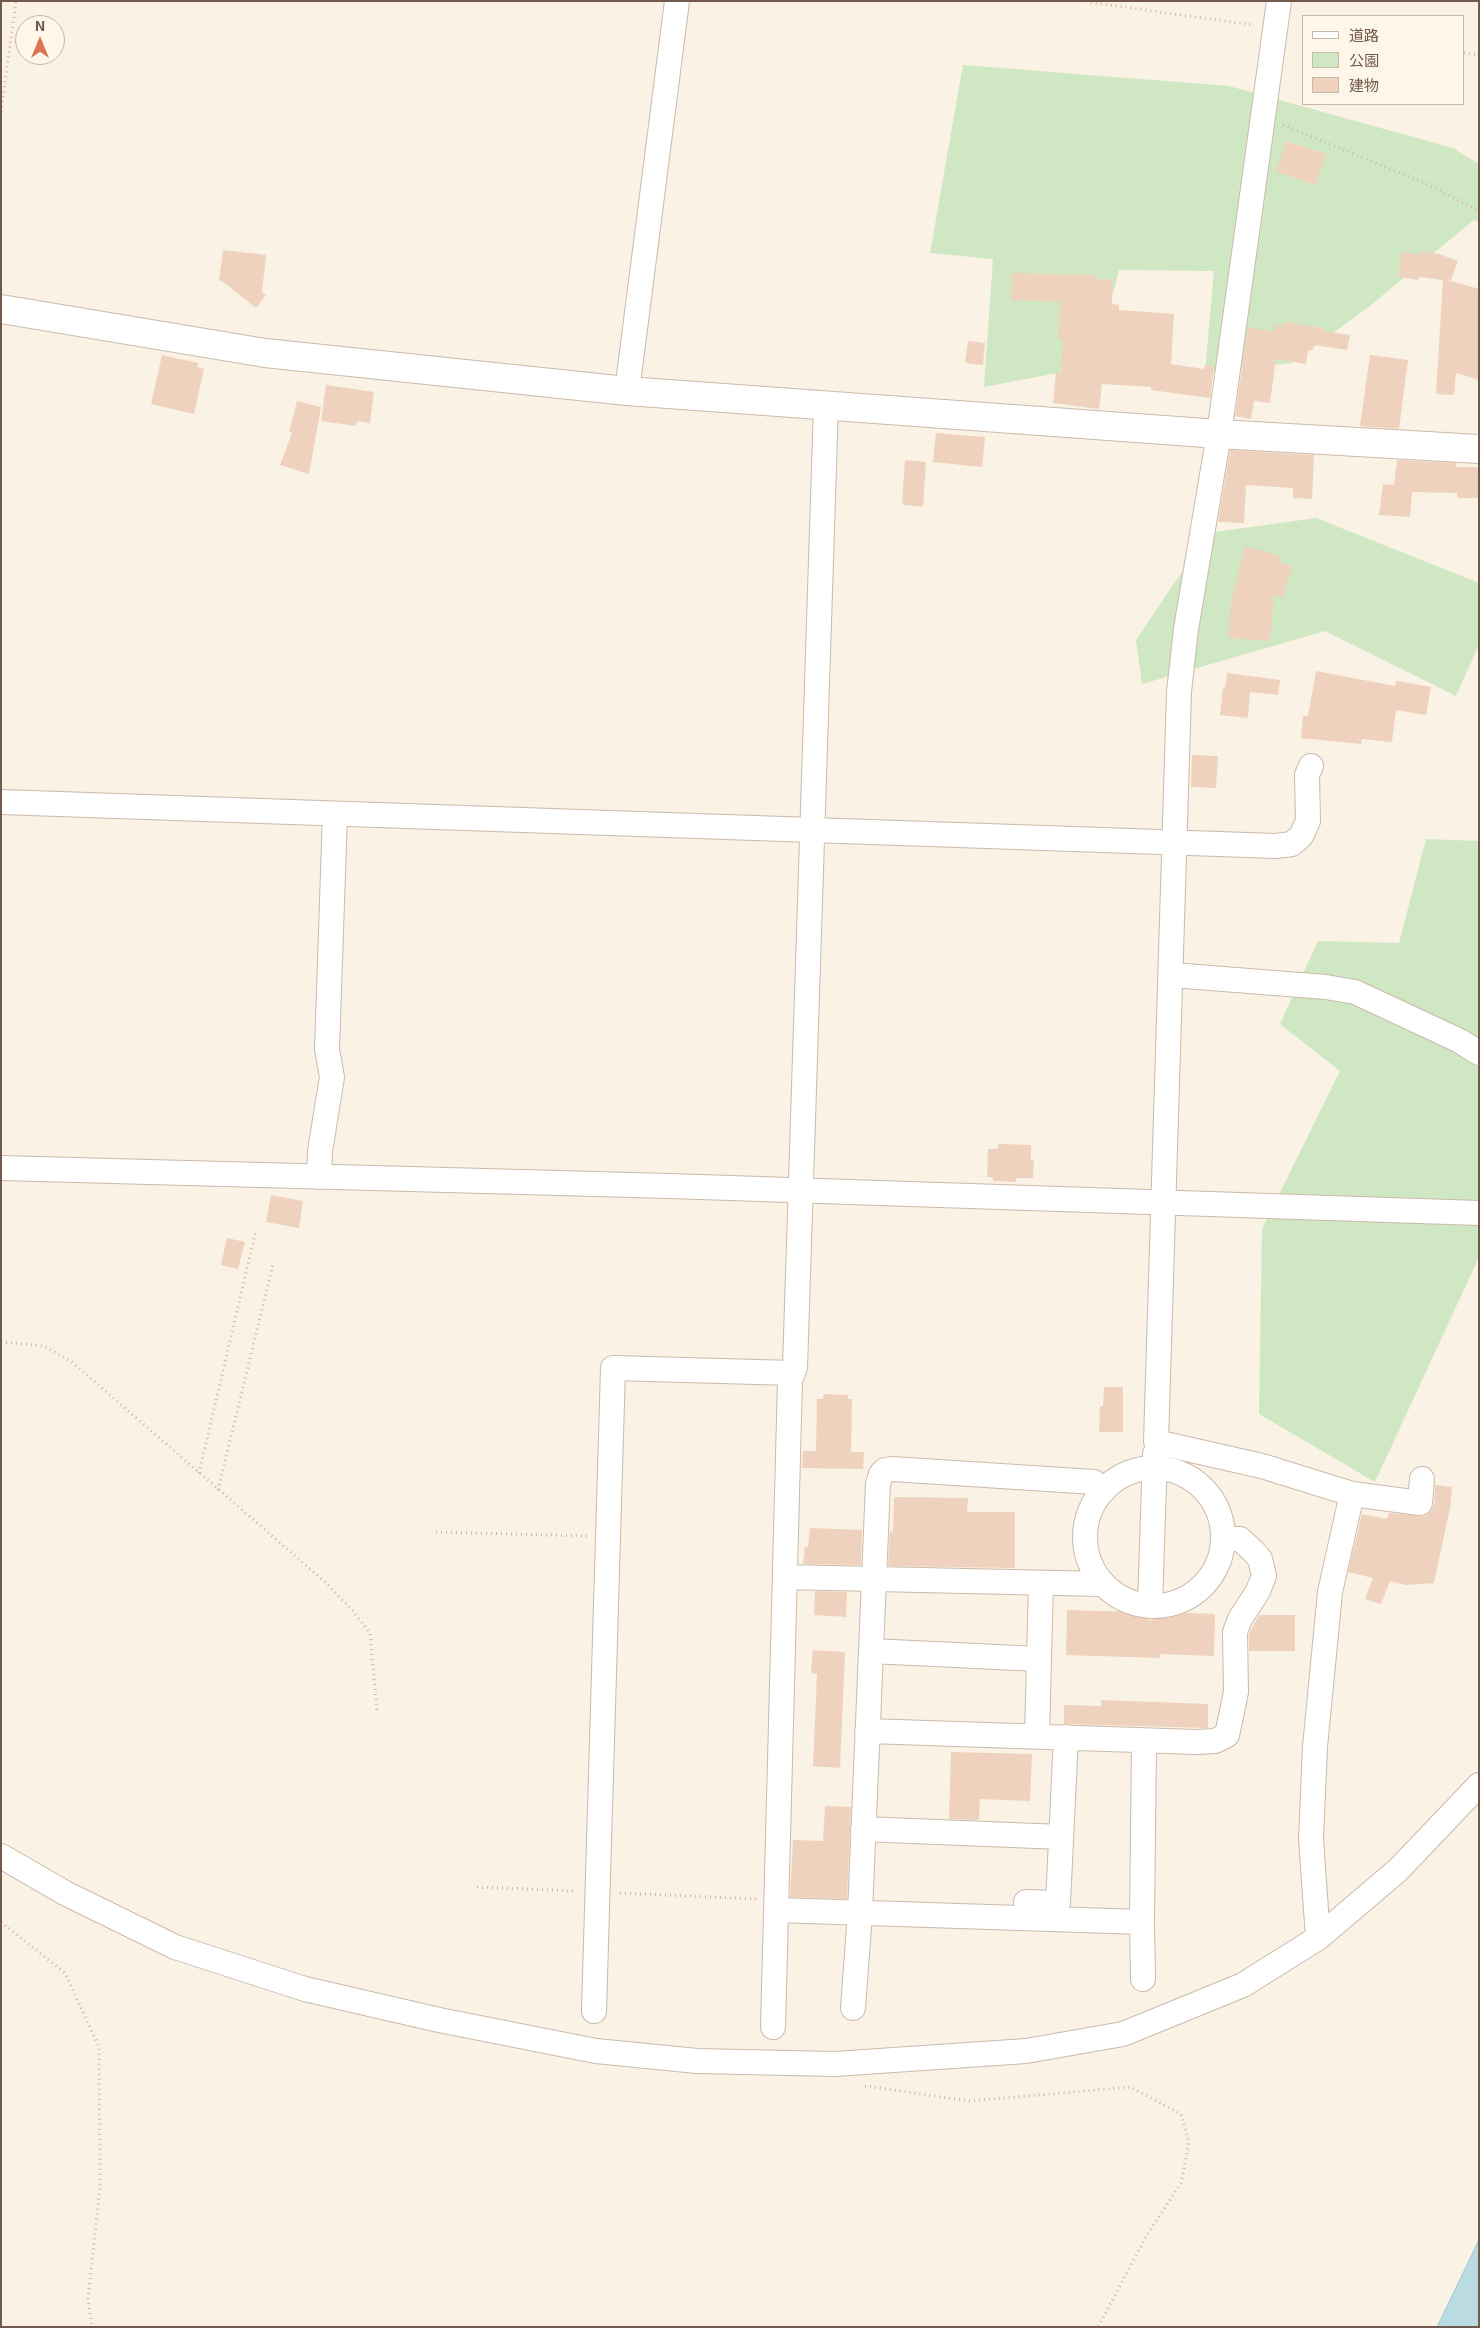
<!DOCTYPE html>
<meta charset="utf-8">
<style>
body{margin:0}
#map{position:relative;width:1480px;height:2328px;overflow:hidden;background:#faf2e4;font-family:"Exo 2","Noto Sans JP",sans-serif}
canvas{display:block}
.frame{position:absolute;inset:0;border:2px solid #715a4b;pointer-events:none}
.legend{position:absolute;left:1302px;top:15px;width:162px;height:90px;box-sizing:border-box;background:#fef6e9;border:1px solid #c6b8aa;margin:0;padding:6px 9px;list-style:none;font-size:15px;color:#715a4b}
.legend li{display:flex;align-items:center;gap:10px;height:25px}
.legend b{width:25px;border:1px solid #c6b8aa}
.north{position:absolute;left:15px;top:15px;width:50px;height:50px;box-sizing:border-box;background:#fef6e9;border:1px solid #c6b8aa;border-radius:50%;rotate:0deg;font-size:14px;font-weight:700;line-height:20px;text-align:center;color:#715a4b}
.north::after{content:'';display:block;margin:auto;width:18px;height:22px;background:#dc7551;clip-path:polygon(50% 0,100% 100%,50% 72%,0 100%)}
</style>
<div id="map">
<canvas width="1480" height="2328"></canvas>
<div class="frame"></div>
<ul class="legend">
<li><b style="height:6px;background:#fff"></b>道路</li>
<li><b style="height:14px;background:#d0e7c3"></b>公園</li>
<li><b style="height:14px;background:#eed2bd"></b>建物</li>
</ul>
<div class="north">N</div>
</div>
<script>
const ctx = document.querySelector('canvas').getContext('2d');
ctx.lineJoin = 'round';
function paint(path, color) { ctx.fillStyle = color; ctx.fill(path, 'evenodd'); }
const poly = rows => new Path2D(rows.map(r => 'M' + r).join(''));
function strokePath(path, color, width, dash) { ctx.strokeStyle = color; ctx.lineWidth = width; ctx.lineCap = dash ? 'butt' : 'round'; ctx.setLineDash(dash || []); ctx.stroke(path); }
paint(poly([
 [963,65,1229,86,1453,148,1479,164,1479,223,1474,220,1366,309,1292,363,1205,372,1214,271,1119,270,1094,366,984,387,993,259,930,253],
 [1316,518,1479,583,1479,644,1456,696,1325,631,1142,684,1136,640,1208,533],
 [1426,839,1479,841,1479,1257,1375,1482,1259,1414,1262,1229,1340,1071,1280,1024,1318,941,1399,943]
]), '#d0e7c3');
const water = poly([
 [1479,2240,1479,2327,1437,2327,1479,2240]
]);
paint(water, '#badbe2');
strokePath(water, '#a1c9d3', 1);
paint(poly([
 [1286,141,1326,154,1316,185,1276,172],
 [223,250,266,255,262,292,266,295,256,308,222,281,219,280],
 [1421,251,1439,254,1458,261,1451,280,1447,280,1479,289,1479,380,1456,373,1454,395,1436,394,1443,280,1419,277,1419,280,1398,277,1402,252,1420,255],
 [1012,273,1096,275,1095,279,1112,279,1112,304,1119,305,1119,310,1174,314,1171,364,1204,369,1205,365,1214,367,1210,398,1151,390,1151,387,1102,384,1099,409,1053,403,1056,372,1061,373,1063,340,1058,339,1060,302,1011,300],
 [1284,322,1324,328,1323,331,1350,335,1347,350,1314,345,1313,350,1308,350,1306,364,1276,359,1270,403,1254,401,1251,419,1235,416,1248,327,1274,332,1275,325,1283,326],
 [968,341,985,343,983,365,965,363],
 [162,355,198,363,197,367,204,369,194,414,151,404],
 [1370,355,1408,360,1399,429,1360,426],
 [326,385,374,392,370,423,357,421,356,426,321,421],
 [297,401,321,407,309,474,280,465,292,433,289,432],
 [936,433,985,437,982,467,933,462],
 [1230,450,1314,455,1312,499,1293,498,1293,488,1246,485,1244,523,1218,522],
 [905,460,926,462,923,507,904,505,902,502],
 [1397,460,1456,463,1456,467,1479,467,1479,498,1457,498,1457,493,1412,492,1410,517,1379,515,1383,484,1394,485],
 [1245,546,1280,556,1278,562,1292,566,1283,597,1274,595,1270,641,1228,638,1231,603],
 [1316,671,1395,686,1396,681,1431,687,1426,715,1396,710,1392,742,1362,739,1361,744,1301,738,1303,716,1308,716],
 [1227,673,1280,680,1278,695,1250,692,1248,718,1220,715,1223,688,1225,689],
 [1192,755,1218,756,1216,788,1191,787],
 [998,1144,1031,1145,1031,1160,1034,1160,1033,1178,1016,1178,1016,1182,993,1181,993,1177,987,1177,988,1149,998,1149],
 [271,1195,303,1201,299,1228,266,1222],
 [227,1238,245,1242,238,1269,221,1265],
 [1104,1387,1123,1387,1123,1432,1099,1432,1100,1406,1103,1406],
 [824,1394,848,1395,848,1399,852,1399,851,1452,864,1452,863,1469,802,1468,803,1451,816,1451,817,1399,823,1399],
 [1435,1485,1452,1487,1450,1508,1434,1583,1406,1585,1390,1581,1381,1604,1365,1599,1373,1578,1348,1572,1362,1514,1387,1519,1389,1513,1425,1516,1431,1511,1434,1505],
 [894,1497,968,1498,967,1512,1015,1512,1015,1568,888,1566,890,1531,893,1532],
 [810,1528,862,1530,861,1565,803,1564,805,1547,808,1547],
 [815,1591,847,1592,846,1617,814,1615],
 [1067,1610,1138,1612,1142,1617,1150,1620,1157,1618,1162,1612,1215,1614,1214,1656,1160,1654,1160,1658,1066,1655],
 [1259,1615,1295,1615,1295,1651,1249,1651,1249,1634],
 [813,1650,845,1652,840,1768,813,1766,817,1674,811,1673],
 [1101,1700,1208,1704,1208,1728,1064,1724,1064,1705,1101,1706],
 [951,1752,1032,1754,1030,1801,980,1799,979,1820,949,1819],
 [825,1806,851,1807,847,1899,790,1897,793,1840,823,1841]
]), '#eed2bd');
const minor = poly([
 [1279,1,1219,434,1186,629,1179,692,1156,1442,1262,1466,1352,1494,1330,1592,1315,1747,1311,1839,1318,1938],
 [627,391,677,1],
 [1,802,1276,846,1292,844,1301,836,1308,821,1307,775,1311,766],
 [1172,975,1326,987,1355,992,1460,1041,1479,1053],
 [1,1168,670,1186,1479,1213],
 [319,1177,320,1151,332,1077,327,1049,335,814],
 '1085 1537a69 69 0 1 1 138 0a69 69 0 1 1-138 0Z',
 [1352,1494,1420,1503,1422,1479],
 [785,1577,1102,1584],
 [1150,1606,1155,1454],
 [871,1651,1039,1659],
 [867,1731,1197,1742,1215,1741,1227,1735,1236,1692,1235,1632,1240,1619,1258,1591,1264,1576,1260,1559,1253,1551,1240,1539,1223,1539],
 [1037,1736,1041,1583],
 [863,1829,1061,1837],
 [1,1856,65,1893,175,1947,305,1989,439,2020,596,2051,697,2061,835,2064,1026,2051,1123,2034,1243,1985,1318,1938,1398,1870,1479,1785],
 [1026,1902,1058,1903,1066,1737],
 [776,1910,1142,1922],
 [1143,1979,1142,1922,1144,1741],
 [853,2008,860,1913,878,1484,881,1474,885,1470,892,1469,1094,1482,1104,1490],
 [594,2011,613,1368,793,1373],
 [773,2027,790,1380,795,1367,826,405]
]);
const tertiary = poly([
 [1,309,265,353,627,391,1219,434,1479,449]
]);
strokePath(minor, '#cbbaab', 26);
strokePath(tertiary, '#cbbaab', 30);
strokePath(poly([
 [1081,1,1254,25],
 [1464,53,1479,55],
 [1,112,16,1],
 [1283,125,1427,184,1479,211],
 [1,1342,44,1346,72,1362,325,1582,353,1611,370,1633,377,1710],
 [199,1473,256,1230],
 [218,1490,273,1264],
 [436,1532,587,1536],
 [477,1887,576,1891],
 [620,1893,756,1899],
 [1,1922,65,1973,99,2047,100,2187,88,2299,92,2327],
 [865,2086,969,2101,1130,2087,1181,2114,1189,2142,1181,2183,1147,2235,1098,2327]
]), '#d2b6a1', 3, [1, 4]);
strokePath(minor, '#fff', 24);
strokePath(tertiary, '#fff', 28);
</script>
